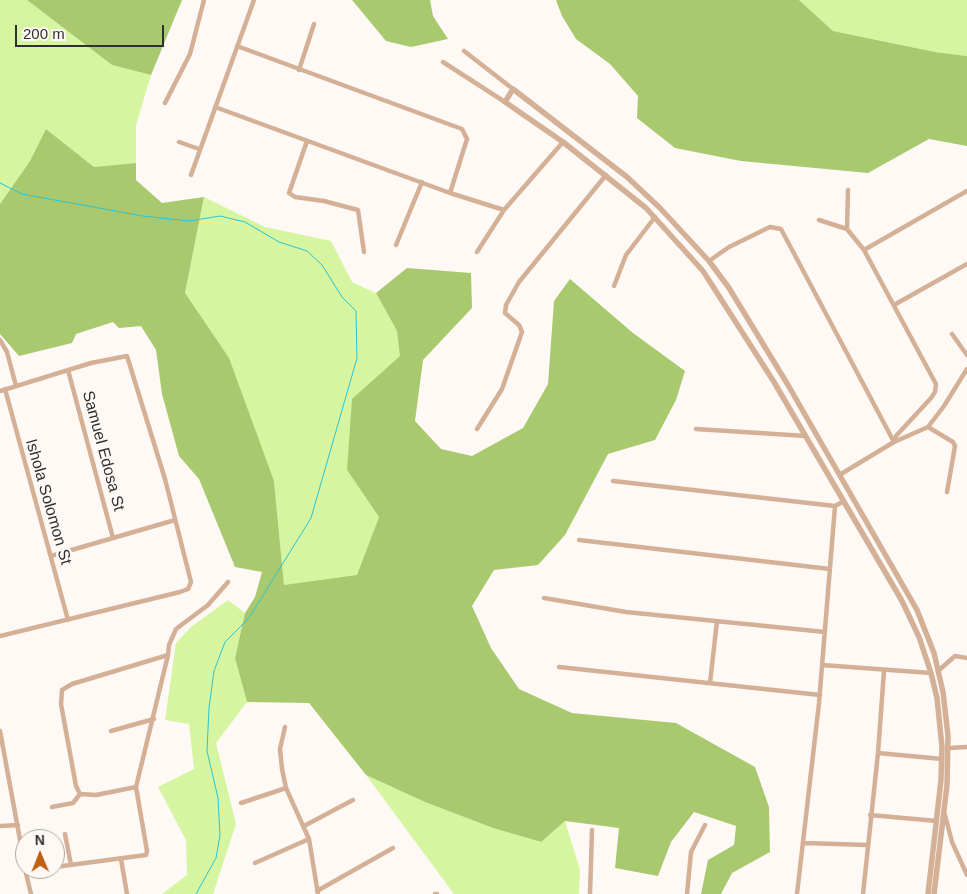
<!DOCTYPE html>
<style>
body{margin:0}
#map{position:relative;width:967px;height:894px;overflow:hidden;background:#fef9f5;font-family:Arial,sans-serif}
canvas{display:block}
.north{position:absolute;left:15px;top:829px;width:50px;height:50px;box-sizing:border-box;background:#fef9f5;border:1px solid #aca9a5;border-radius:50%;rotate:359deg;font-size:14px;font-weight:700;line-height:20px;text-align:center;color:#32302e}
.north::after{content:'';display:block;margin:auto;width:18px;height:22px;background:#be6112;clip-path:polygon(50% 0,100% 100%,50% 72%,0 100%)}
.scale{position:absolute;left:15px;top:25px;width:149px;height:22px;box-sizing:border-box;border:2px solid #32302e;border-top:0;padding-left:6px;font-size:15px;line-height:18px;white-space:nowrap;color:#32302e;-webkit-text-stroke:4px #fef9f5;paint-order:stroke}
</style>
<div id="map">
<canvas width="967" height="894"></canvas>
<div class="north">N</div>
<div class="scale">200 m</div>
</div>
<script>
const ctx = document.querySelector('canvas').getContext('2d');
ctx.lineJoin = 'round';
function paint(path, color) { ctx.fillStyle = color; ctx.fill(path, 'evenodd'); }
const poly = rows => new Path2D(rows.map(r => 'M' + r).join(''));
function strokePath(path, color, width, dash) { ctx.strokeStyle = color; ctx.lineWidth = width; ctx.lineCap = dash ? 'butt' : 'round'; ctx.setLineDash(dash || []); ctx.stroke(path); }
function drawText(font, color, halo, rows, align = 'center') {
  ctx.font = font + ' Arial,sans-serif'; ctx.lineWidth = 5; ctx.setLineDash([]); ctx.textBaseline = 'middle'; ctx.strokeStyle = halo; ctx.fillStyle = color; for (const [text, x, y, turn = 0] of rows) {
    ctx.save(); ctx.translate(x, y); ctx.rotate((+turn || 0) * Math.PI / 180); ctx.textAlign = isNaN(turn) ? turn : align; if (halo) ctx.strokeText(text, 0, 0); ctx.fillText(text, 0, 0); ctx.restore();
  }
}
paint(poly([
 [0,0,27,0,112,65,151,75,136,125,136,163,94,167,46,129,30,161,0,204],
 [799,0,967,0,967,56,935,52,833,31],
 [204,197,265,227,331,241,352,282,376,293,397,331,401,356,347,470,379,517,357,576,284,586,274,481,185,293],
 [228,600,245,613,235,658,247,702,216,743,236,824,213,894,162,894,187,875,186,840,158,787,194,769,189,724,165,720,176,643,191,627],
 [366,775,425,802,493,828,540,842,565,821,580,870,579,894,454,894]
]), '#d6f5a1');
paint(poly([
 [27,0,182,0,151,75,112,65],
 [352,0,430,0,433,16,448,39,411,47,386,41],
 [556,0,799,0,833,31,935,52,967,56,967,146,929,139,868,173,741,161,675,148,637,118,638,96,610,64,576,39,562,16],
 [46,129,94,167,136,163,136,180,162,203,204,197,185,293,229,358,274,481,284,585,357,575,379,517,347,470,352,399,400,356,397,331,376,293,407,268,471,273,472,308,423,360,415,421,441,449,472,456,523,428,548,384,554,301,570,279,633,333,685,371,676,400,655,440,608,454,565,535,538,565,494,570,472,606,491,648,519,689,572,713,676,723,755,767,769,807,770,852,732,873,721,894,701,894,708,860,734,845,736,826,694,812,671,842,658,876,615,868,619,828,565,821,541,842,493,828,425,802,366,775,309,703,247,702,235,658,245,613,255,597,262,572,235,567,199,479,179,456,162,394,156,350,141,326,119,328,113,322,76,334,72,343,19,356,0,334,0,204,30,161]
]), '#a9c96f');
strokePath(poly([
 [0,183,22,194,143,216,189,221,220,216,245,222,279,242,307,251,322,265,342,297,356,311,357,358,311,518,249,618,225,642,214,671,209,708,207,751,218,798,220,835,216,858,196,894]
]), '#29c5d3', 1);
strokePath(poly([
 [237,46,462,129,467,139,450,193],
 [464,51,513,89],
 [443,62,505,102],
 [299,70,314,24],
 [165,103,190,54,204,0],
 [215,107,450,193,504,210],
 [307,141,289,193,295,197,324,201,358,210,364,252],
 [179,142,199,149],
 [191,175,254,0],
 [819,220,847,229,864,250,936,384,935,392,931,398,896,436,894,442,841,474],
 [847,229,848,190],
 [396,245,422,182],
 [864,250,967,191],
 [477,252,504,210,563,142],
 [709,261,729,247,770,227,781,229,894,442,928,427,944,406,967,369],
 [614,286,626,255,655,217],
 [894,305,967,264],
 [952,334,967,355],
 [0,340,7,352,16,386],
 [68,370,113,538],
 [5,389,68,620],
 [0,391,91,363,127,356,165,479,191,582,188,589,180,592,0,636],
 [928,427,953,442,955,446,947,492],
 [477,429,502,389,522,332,519,325,505,313,506,305,519,282,606,175],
 [696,429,806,436],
 [613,481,835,506],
 [579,540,830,569],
 [51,556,175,520],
 [544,598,626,612,825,632],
 [822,665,931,673],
 [559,667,820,695],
 [938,671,955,656,967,658],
 [710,683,717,621],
 [285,727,280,749,282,769,286,788,309,839,318,894],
 [0,731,25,867],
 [111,731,154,719],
 [948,748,967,747],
 [878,753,942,759],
 [136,787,96,795,80,794,76,786,61,704,62,690,72,684,168,655,169,645,176,629,208,605,228,582],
 [241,803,286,788],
 [52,807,73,803,80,794],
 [870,815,937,821],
 [945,815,952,842,967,875],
 [0,826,18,825],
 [304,826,353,800],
 [65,834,71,865],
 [804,843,867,845],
 [121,859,127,894],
 [255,863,309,839],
 [55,867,146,855,147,851,136,787,168,655],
 [25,869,31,894],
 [26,872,44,869],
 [317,891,393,848],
 [435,894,437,894],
 [590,894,592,830],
 [687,894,691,852,705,825],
 [797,894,819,703,835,506,844,501],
 [863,894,878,753,884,671]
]), '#d3b096', 4.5);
strokePath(poly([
 [928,894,941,780,942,747,937,698,931,673,919,637,902,601,774,382,703,271,646,208,563,142,505,102,513,89,627,177,660,208,709,261,729,288,788,385,917,610,934,653,943,692,948,736,947,785,934,894]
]), '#d3b096', 5.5);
drawText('16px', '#32302e', '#fef9f5', [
 ["Samuel Edosa St",103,451,75],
 ["Ishola Solomon St",48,502,74]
]);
</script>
